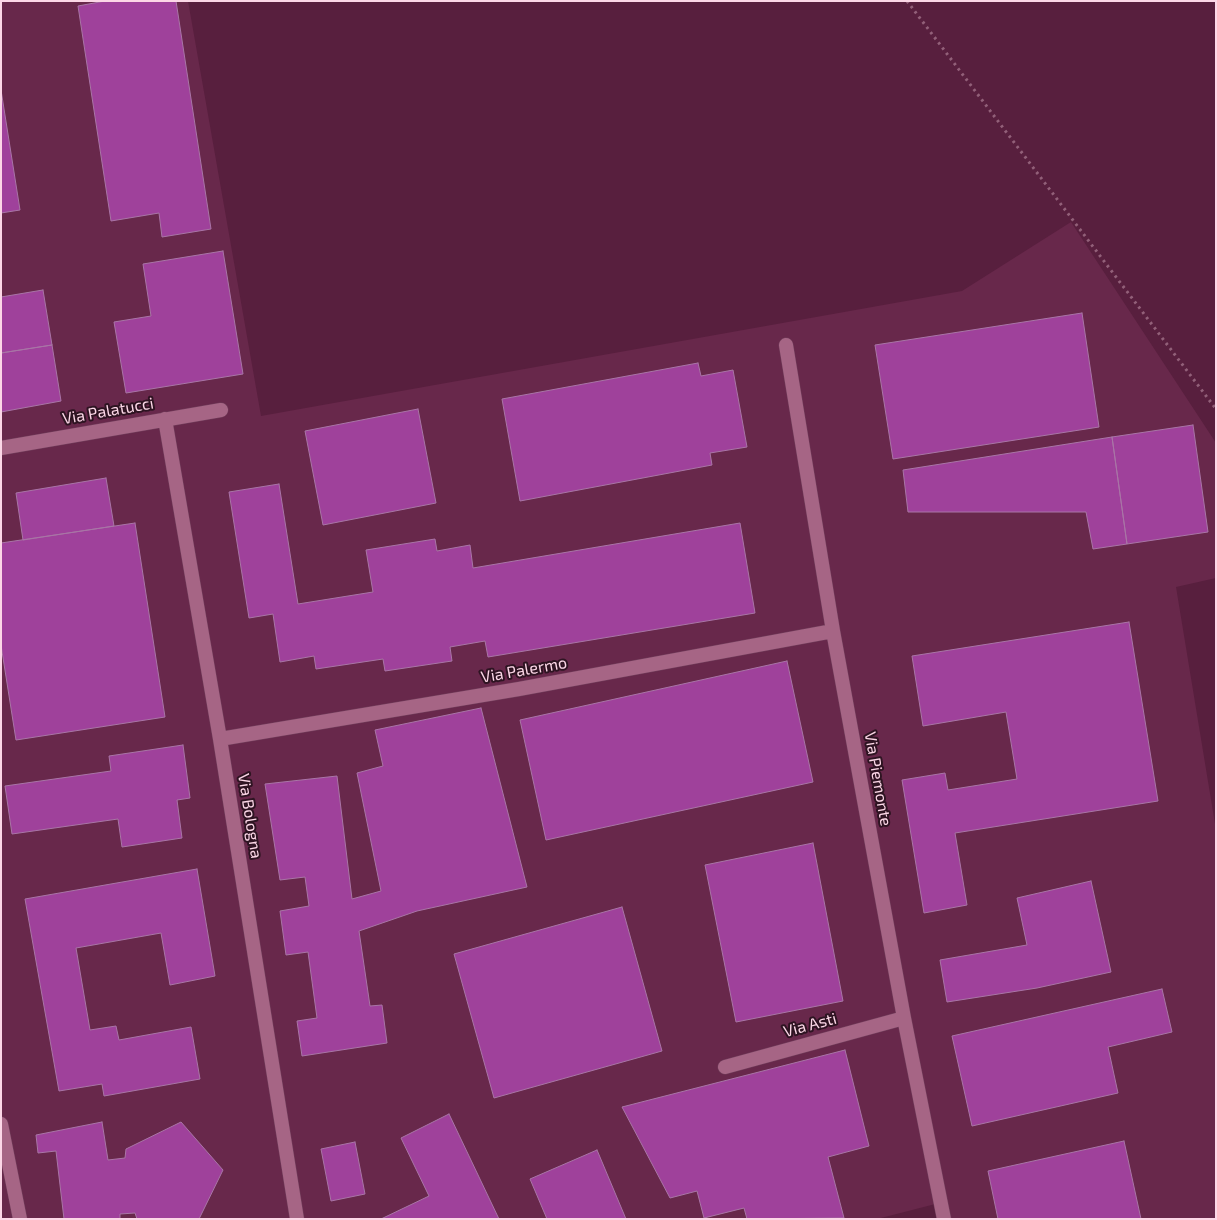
<!DOCTYPE html>
<style>
body{margin:0}
#map{position:relative;width:1217px;height:1220px;overflow:hidden;background:#581f3e;font-family:"Exo 2",sans-serif}
canvas{display:block}
.frame{position:absolute;inset:0;border:2px solid #fcd7e7;pointer-events:none}
</style>
<div id="map">
<canvas width="1217" height="1220"></canvas>
<div class="frame"></div>
</div>
<script>
const ctx = document.querySelector('canvas').getContext('2d');
ctx.lineJoin = 'round';
function paint(path, color) { ctx.fillStyle = color; ctx.fill(path, 'evenodd'); }
const poly = rows => new Path2D(rows.map(r => 'M' + r).join(''));
function strokePath(path, color, width, dash) { ctx.strokeStyle = color; ctx.lineWidth = width; ctx.lineCap = dash ? 'butt' : 'round'; ctx.setLineDash(dash || []); ctx.stroke(path); }
function drawText(font, color, halo, rows, align = 'center') {
  ctx.font = font + ' "Exo 2",sans-serif'; ctx.lineWidth = 4; ctx.setLineDash([]); ctx.textBaseline = 'middle'; ctx.strokeStyle = halo; ctx.fillStyle = color; for (const [text, x, y, turn = 0] of rows) {
    ctx.save(); ctx.translate(x, y); ctx.rotate((+turn || 0) * Math.PI / 180); ctx.textAlign = isNaN(turn) ? turn : align; if (halo) ctx.strokeText(text, 0, 0); ctx.fillText(text, 0, 0); ctx.restore();
  }
}
paint(poly([
 [1,1,188,1,261,416,962,291,1071,222,1216,443,1216,578,1176,587,1216,830,1216,1219,951,1219,947,1201,877,1219,1,1219]
]), '#68284b');
const building = poly([
 [105,1,176,1,211,229,162,237,159,213,111,221,78,6,105,1],
 [1,90,20,210,1,213,1,90],
 [223,251,243,374,126,393,114,322,151,316,143,264,223,251],
 [43,290,52,345,1,353,1,297,43,290],
 [1082,313,1099,427,893,459,875,345,1082,313],
 [52,345,61,401,1,412,1,353,52,345],
 [698,363,701,376,733,370,747,447,710,453,712,465,520,501,502,399,698,363],
 [418,409,436,503,323,525,305,431,418,409],
 [1193,425,1208,532,1127,544,1112,437,1193,425],
 [1112,437,1127,544,1093,549,1086,512,908,512,903,470,1112,437],
 [106,478,114,526,23,540,16,493,106,478],
 [279,484,298,604,373,592,366,550,435,539,437,551,470,545,473,568,740,523,755,613,488,657,485,641,450,647,452,661,385,671,383,659,316,669,314,656,280,662,273,614,249,618,229,492,279,484],
 [135,523,165,717,16,740,1,645,1,543,135,523],
 [1129,622,1158,801,955,833,967,905,924,913,902,780,945,773,948,790,1017,779,1006,712,923,726,912,656,1129,622],
 [787,661,813,782,546,840,520,720,787,661],
 [481,708,527,887,417,911,359,931,370,1006,382,1005,387,1043,302,1056,297,1021,317,1018,308,952,286,955,280,911,309,906,305,877,280,880,265,784,337,776,352,899,381,891,357,773,383,766,375,730,481,708],
 [183,745,190,798,177,800,182,838,122,847,118,819,12,834,5,786,111,771,109,756,183,745],
 [813,843,843,1001,736,1022,705,865,813,843],
 [197,869,215,976,170,985,161,933,76,948,90,1030,116,1026,119,1040,191,1027,200,1079,104,1096,102,1084,59,1091,25,899,197,869],
 [1091,881,1111,972,1037,988,947,1002,940,960,1027,945,1017,898,1091,881],
 [622,907,662,1051,494,1098,454,954,622,907],
 [1162,989,1172,1032,1108,1047,1118,1093,972,1126,952,1036,1162,989],
 [845,1050,869,1146,828,1157,844,1218,747,1219,744,1208,704,1218,697,1191,670,1198,622,1107,845,1050],
 [449,1114,499,1219,381,1219,429,1196,401,1138,449,1114],
 [102,1122,108,1160,125,1158,126,1149,181,1122,223,1170,199,1219,137,1219,135,1213,120,1214,120,1219,64,1219,56,1151,38,1153,36,1135,102,1122],
 [1124,1141,1141,1219,998,1219,988,1171,1124,1141],
 [355,1142,365,1194,331,1201,321,1149,355,1142],
 [597,1150,626,1219,547,1219,530,1179,597,1150]
]);
paint(building, '#9f419b');
strokePath(building, '#a975a6', 1);
const minor = poly([
 [786,345,833,631,904,1018,944,1219],
 [165,419,220,739,297,1219],
 [1,448,221,410],
 [220,739,519,689,833,631],
 [725,1067,904,1018],
 [1,1124,20,1219]
]);
strokePath(minor, '#713e5b', 15);
strokePath(poly([
 [907,1,1216,409]
]), '#926079', 3, [2.5, 4]);
strokePath(minor, '#a66585', 14);
drawText('16px', '#fcd7e7', '#2e1422', [
 ["Via Palatucci",108,411,-10],
 ["Via Palermo",524,670,-10],
 ["Via Piemonte",878,779,80],
 ["Via Bologna",250,816,81],
 ["Via Asti",810,1025,-15]
]);
</script>
